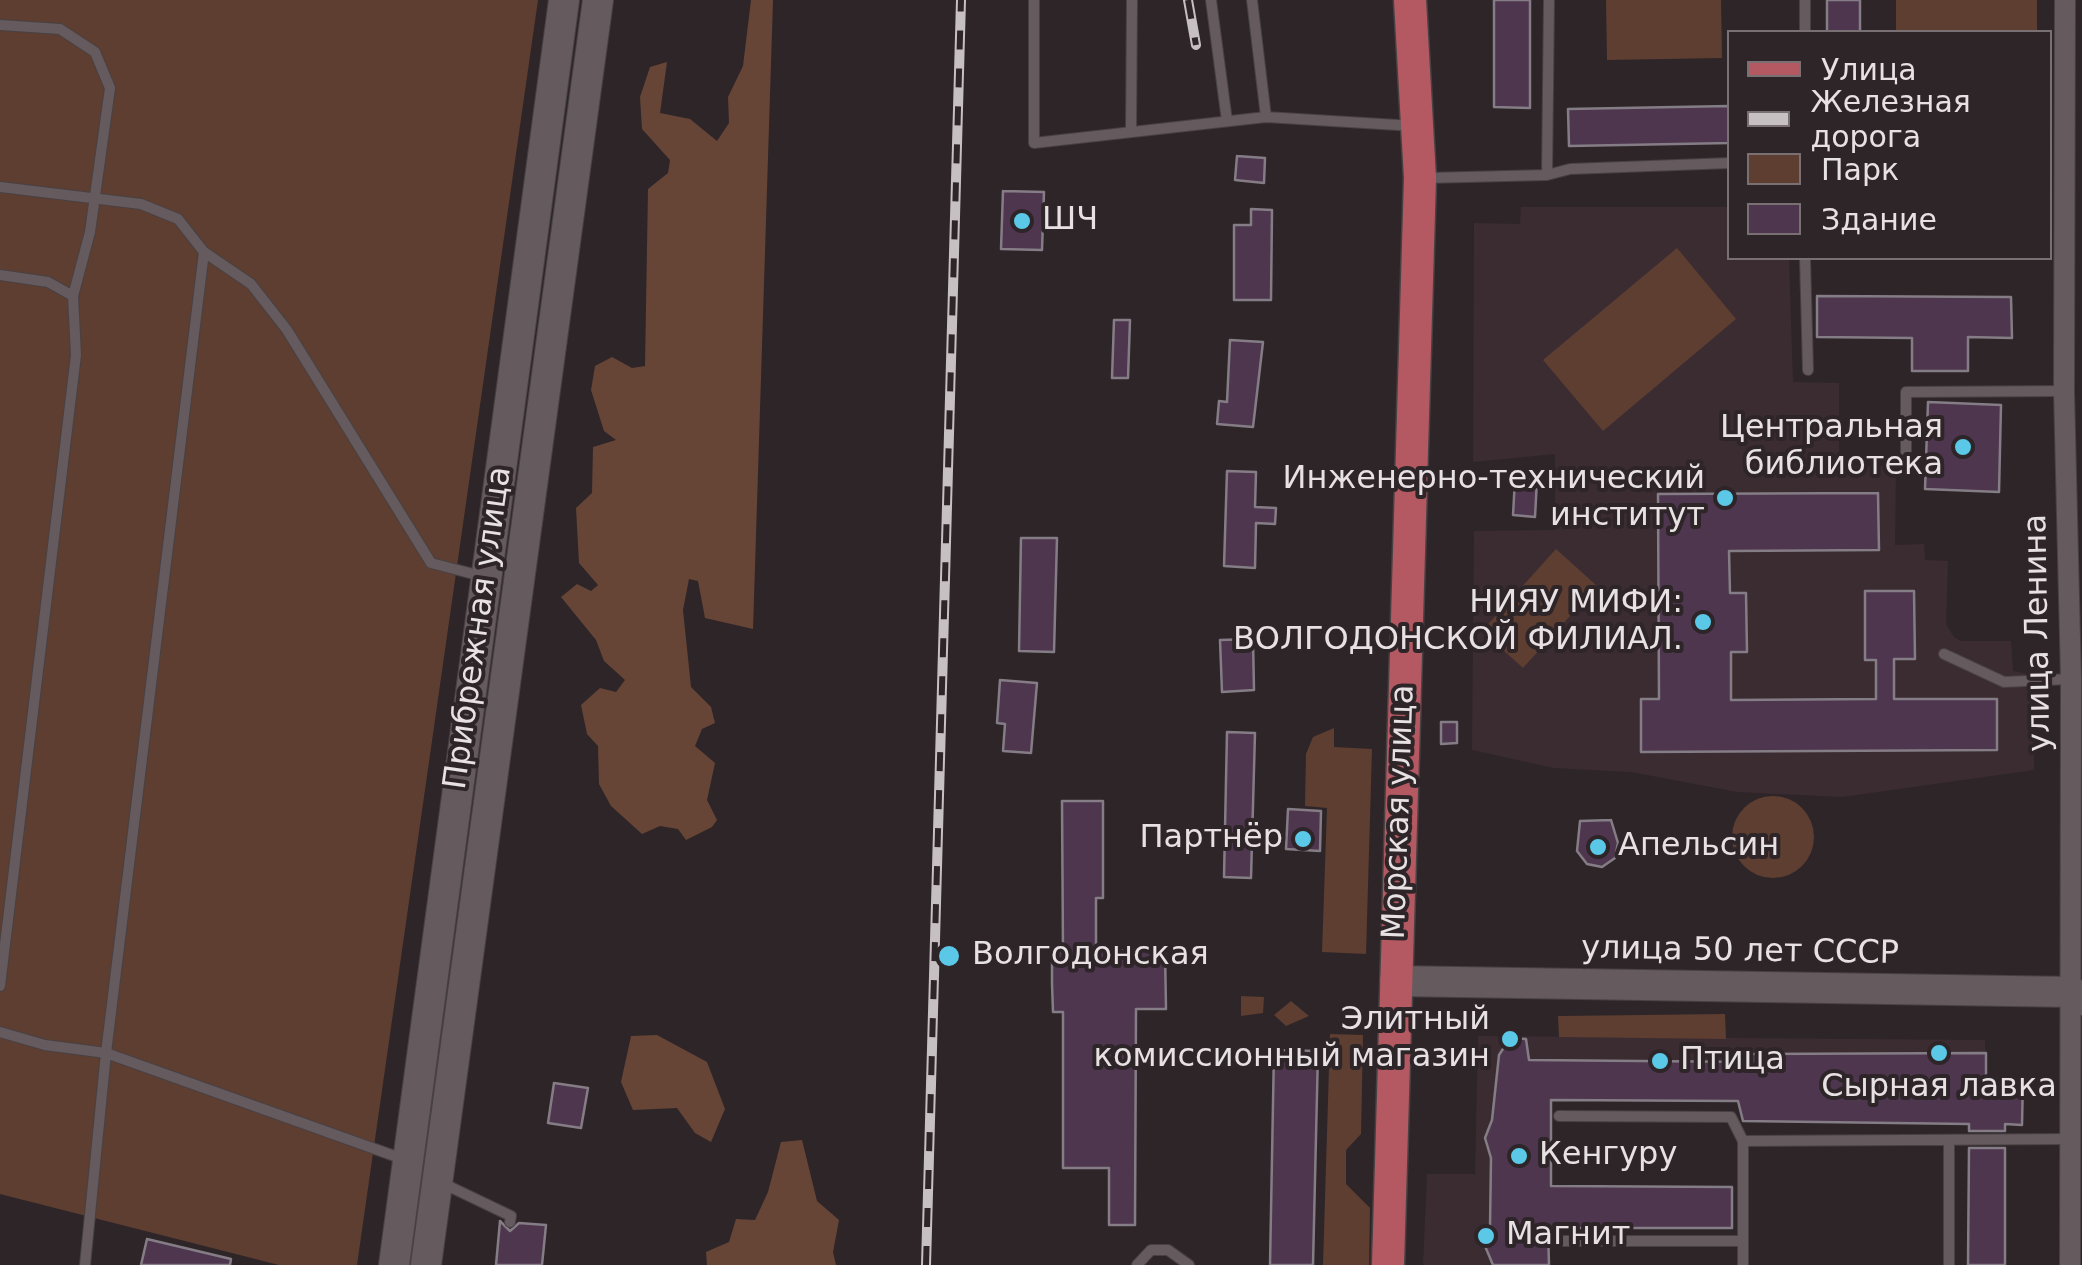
<!DOCTYPE html>
<meta charset="utf-8">
<style>
body{margin:0}
#map{position:relative;width:2082px;height:1265px;overflow:hidden;background:#2e2529;font-family:"DejaVu Sans",sans-serif}
canvas{display:block}
.legend{position:absolute;left:1727px;top:30px;width:325px;height:230px;box-sizing:border-box;background:#2e2529;border:2px solid #787073;margin:0;padding:12px 18px;list-style:none;font-size:30px;color:#e7e1e3}
.legend li{display:flex;align-items:center;gap:20px;height:50px}
.legend b{width:50px;border:2px solid #787073}
</style>
<div id="map">
<canvas width="2082" height="1265"></canvas>
<ul class="legend">
<li><b style="height:12px;background:#b45962"></b>Улица</li>
<li><b style="height:12px;background:#c7c0c3"></b>Железная дорога</li>
<li><b style="height:28px;background:#5d3e31"></b>Парк</li>
<li><b style="height:28px;background:#4d364e"></b>Здание</li>
</ul>
</div>
<script>
const ctx = document.querySelector('canvas').getContext('2d');
ctx.lineJoin = 'round';
function paint(path, color) { ctx.fillStyle = color; ctx.fill(path, 'evenodd'); }
const poly = rows => new Path2D(rows.map(r => 'M' + r).join(''));
function strokePath(path, color, width, dash) { ctx.strokeStyle = color; ctx.lineWidth = width; ctx.lineCap = dash ? 'butt' : 'round'; ctx.setLineDash(dash || []); ctx.stroke(path); }
function drawText(font, color, halo, rows, align = 'center') {
  ctx.font = font + ' "DejaVu Sans",sans-serif'; ctx.lineWidth = 8; ctx.setLineDash([]); ctx.textBaseline = 'middle'; ctx.strokeStyle = halo; ctx.fillStyle = color; for (const [text, x, y, turn = 0] of rows) {
    ctx.save(); ctx.translate(x, y); ctx.rotate((+turn || 0) * Math.PI / 180); ctx.textAlign = isNaN(turn) ? turn : align; if (halo) ctx.strokeText(text, 0, 0); ctx.fillText(text, 0, 0); ctx.restore();
  }
}
paint(poly([
 [1521,207,1729,207,1730,258,1789,258,1793,382,1839,383,1839,466,1896,466,1895,545,1924,544,1925,560,1948,561,1946,624,1954,637,1961,641,2011,641,2013,671,2034,675,2034,770,1842,797,1737,792,1631,772,1554,768,1472,750,1474,531,1555,530,1555,454,1473,462,1474,223,1520,224],
 [1478,1036,1985,1040,1986,1068,1530,1060,1532,1265,1423,1265,1427,1174,1475,1174]
]), '#3b2c32');
paint(poly([
 [0,0,538,0,357,1265,279,1265,0,1194],
 [1606,0,1721,0,1722,58,1607,60],
 [1896,0,2037,0,2037,32,1896,32],
 [1677,248,1736,319,1603,431,1543,360],
 [1556,549,1597,586,1523,668,1482,631],
 [1334,728,1334,747,1372,749,1366,954,1322,952,1327,808,1305,806,1306,754,1313,737],
 '1732 837a41 41 0 1 1 82 0a41 41 0 1 1-82 0Z',
 [1241,996,1264,997,1263,1013,1241,1016],
 [1291,1001,1309,1016,1286,1026,1274,1015],
 [1725,1014,1726,1039,1559,1037,1558,1016],
 [1330,1034,1363,1035,1361,1134,1346,1150,1346,1184,1370,1208,1369,1265,1323,1265]
]), '#5d3e31');
paint(poly([
 [751,0,773,0,753,629,705,618,698,581,689,579,683,610,691,687,711,707,715,723,702,729,695,746,715,763,707,800,717,820,712,827,686,840,678,829,660,826,642,834,611,806,599,784,598,746,587,734,581,705,600,688,616,692,625,680,604,661,596,640,561,597,577,584,591,591,598,585,579,563,576,508,592,493,593,447,616,440,604,431,591,390,595,366,612,357,632,368,645,366,648,189,668,173,670,160,642,129,640,97,650,67,667,62,660,113,690,119,717,141,729,123,728,97,743,66],
 [657,1035,707,1062,725,1109,711,1142,695,1133,677,1108,633,1110,621,1082,631,1036],
 [802,1140,817,1201,839,1220,833,1252,836,1265,707,1265,706,1252,729,1242,736,1219,755,1220,768,1192,781,1142]
]), '#664536');
const building = poly([
 [1494,0,1530,0,1530,108,1494,107,1494,0],
 [1827,0,1860,0,1860,32,1827,32,1827,0],
 [1730,106,1730,143,1569,146,1568,109,1730,106],
 [1237,156,1265,158,1264,183,1235,180,1237,156],
 [1003,191,1044,192,1042,250,1001,249,1003,191],
 [1251,209,1272,210,1271,300,1234,300,1234,225,1251,225,1251,209],
 [1817,296,2011,297,2012,338,1968,337,1968,371,1912,371,1912,338,1817,337,1817,296],
 [1114,320,1130,320,1128,378,1112,378,1114,320],
 [1230,340,1263,342,1253,427,1217,424,1219,401,1227,402,1230,340],
 [1928,402,2001,405,1999,492,1925,489,1928,402],
 [1227,471,1256,472,1255,507,1276,508,1275,524,1256,523,1255,568,1224,566,1227,471],
 [1515,479,1537,480,1535,517,1513,515,1515,479],
 [1878,493,1879,550,1729,551,1730,593,1746,593,1747,652,1731,652,1731,700,1876,699,1876,660,1865,660,1865,591,1914,591,1915,659,1894,659,1894,699,1997,699,1997,750,1641,752,1641,699,1659,699,1658,494,1878,493],
 [1021,538,1057,538,1054,652,1019,651,1021,538],
 [1253,639,1254,690,1222,692,1220,640,1253,639],
 [1000,680,1037,683,1031,753,1003,751,1005,724,997,723,1000,680],
 [1441,722,1457,722,1457,743,1441,744,1441,722],
 [1227,732,1255,733,1251,878,1224,877,1227,732],
 [1062,801,1103,801,1103,898,1096,898,1096,951,1165,950,1166,1009,1136,1009,1135,1225,1109,1225,1109,1168,1063,1168,1063,1012,1053,1012,1052,984,1052,952,1063,952,1062,801],
 [1288,809,1321,811,1320,851,1286,849,1288,809],
 [1611,820,1618,843,1615,858,1602,867,1587,864,1577,851,1580,821,1611,820],
 [1510,1038,1526,1039,1529,1060,1752,1062,1752,1054,1986,1053,1986,1079,2023,1079,2022,1125,2005,1124,2005,1131,1969,1131,1969,1124,1743,1121,1738,1101,1551,1100,1551,1186,1732,1187,1732,1228,1548,1228,1549,1265,1493,1265,1485,1246,1490,1227,1491,1158,1485,1138,1492,1120,1499,1055,1510,1038],
 [1274,1050,1318,1051,1313,1265,1270,1265,1274,1050],
 [554,1083,588,1088,581,1128,548,1123,554,1083],
 [1969,1148,2005,1148,2005,1265,1968,1265,1969,1148],
 [500,1221,510,1231,519,1223,546,1225,542,1265,496,1265,500,1221],
 [147,1239,231,1259,230,1265,141,1265,147,1239]
]);
paint(building, '#4d364e');
strokePath(building, '#857d85', 2.5);
const lane = poly([
 [1034,0,1034,143,1266,117,1252,0],
 [1211,0,1227,121],
 [1805,0,1805,32],
 [0,25,60,29,95,52,110,88,90,232,73,296,76,355,0,986],
 [1266,117,1414,126],
 [1131,132,1132,0],
 [1547,175,1570,169,1730,163],
 [1426,178,1547,175,1549,0],
 [0,187,141,204,178,219,204,252,251,284,287,330,431,563,485,577],
 [1805,258,1808,370],
 [0,275,48,282,73,296],
 [1906,470,1906,392,2064,391],
 [1944,654,2004,682,2070,679],
 [0,1032,45,1045,106,1053,403,1159],
 [1559,1116,1731,1117,1743,1141,1743,1265],
 [1743,1141,2070,1139],
 [440,1182,511,1216,510,1222],
 [1559,1241,1743,1241],
 [85,1265,106,1053,204,252],
 [1137,1265,1151,1250,1168,1250,1189,1265],
 [1949,1265,1949,1140]
]);
const street = poly([
 [2065,0,2064,391,2071,679,2070,1265]
]);
const secondary = poly([
 [1395,981,2072,992,2082,1000],
 [394,1265,564,0],
 [426,1265,598,0]
]);
const primary = poly([
 [1388,1265,1420,178,1410,0]
]);
strokePath(lane, '#484143', 12);
strokePath(street, '#484143', 22);
strokePath(secondary, '#484143', 32);
strokePath(primary, '#484143', 35);
strokePath(lane, '#655a5e', 10);
strokePath(street, '#655a5e', 20);
strokePath(secondary, '#655a5e', 30);
strokePath(primary, '#b45962', 32);
const rail = poly([
 [1188,0,1196,45],
 [926,1265,961,0]
]);
strokePath(rail, '#c7c0c3', 10);
strokePath(rail, '#2e2529', 6, [19]);
for (const [x, y, r, color] of [
 [1022,221,10,"#5ac8e6"],
 [1963,447,10,"#5ac8e6"],
 [1725,498,10,"#5ac8e6"],
 [1703,622,10,"#5ac8e6"],
 [1303,839,10,"#5ac8e6"],
 [1598,847,10,"#5ac8e6"],
 [949,956,12,"#5ac8e6"],
 [1510,1039,10,"#5ac8e6"],
 [1939,1053,10,"#5ac8e6"],
 [1660,1061,10,"#5ac8e6"],
 [1519,1156,10,"#5ac8e6"],
 [1486,1236,10,"#5ac8e6"]
]) { const dot = new Path2D(); dot.arc(x, y, r, 0, 2 * Math.PI); ctx.fillStyle = color; ctx.fill(dot); strokePath(dot, '#2e2529', 4); }
drawText('32px', '#e7e1e3', '#2e2529', [
 ["ШЧ",1042,221],
 ["Центральная",1943,429,"right"],
 ["библиотека",1943,466,"right"],
 ["Инженерно-технический",1705,480,"right"],
 ["институт",1705,517,"right"],
 ["НИЯУ МИФИ:",1683,604,"right"],
 ["ВОЛГОДОНСКОЙ ФИЛИАЛ.",1683,641,"right"],
 ["Партнёр",1283,839,"right"],
 ["Апельсин",1618,847],
 ["Волгодонская",972,956],
 ["Элитный",1490,1021,"right"],
 ["комиссионный магазин",1490,1058,"right"],
 ["Птица",1680,1061],
 ["Сырная лавка",1939,1088,"center"],
 ["Кенгуру",1539,1156],
 ["Магнит",1506,1236]
], 'left');
drawText('32px', '#e7e1e3', '#2e2529', [
 ["Прибрежная улица",479,628,-82],
 ["улица Ленина",2039,633,-91],
 ["Морская улица",1400,812,-88],
 ["улица 50 лет СССР",1740,952,1]
]);
</script>
